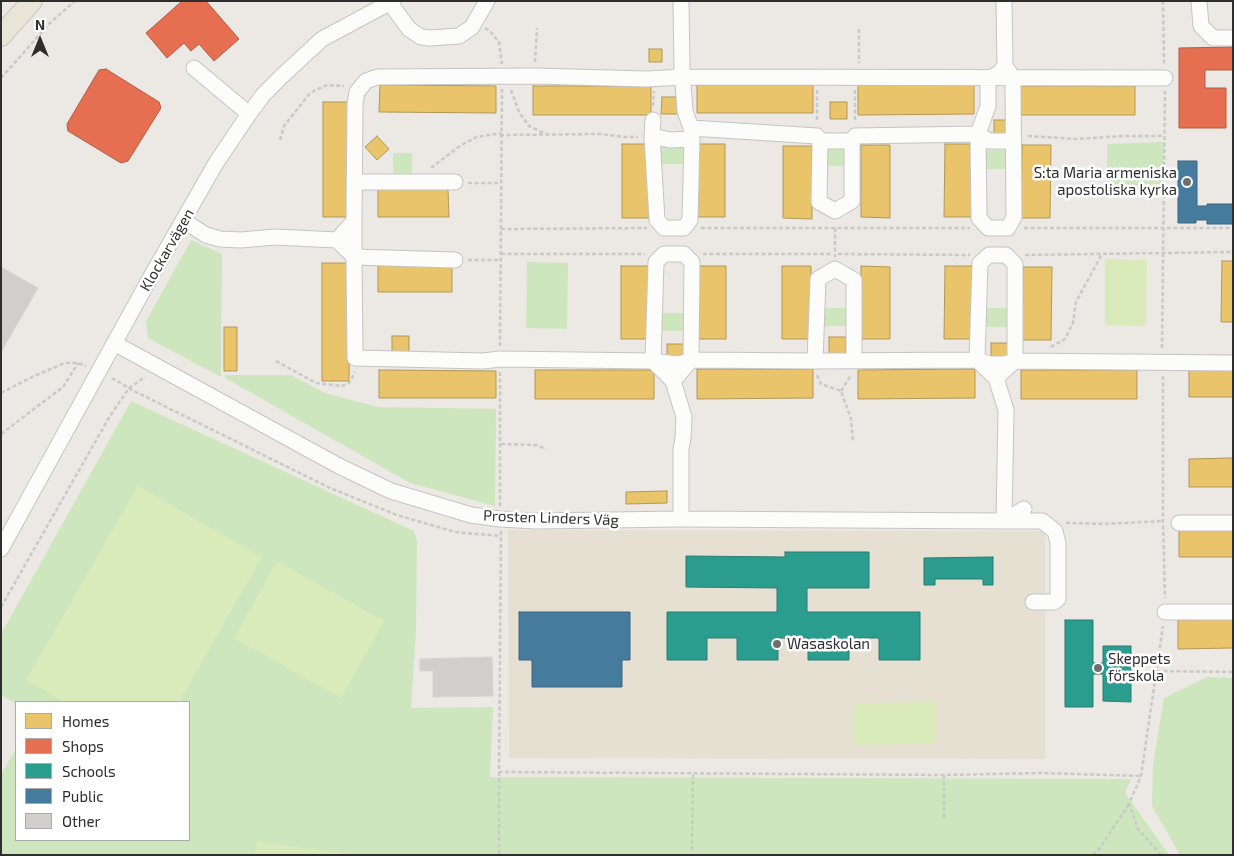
<!DOCTYPE html>
<meta charset="utf-8">
<style>
body{margin:0}
#map{position:relative;width:1234px;height:856px;overflow:hidden;background:#ece8e4;font-family:"Exo 2",sans-serif}
canvas{display:block}
.frame{position:absolute;inset:0;border:2px solid #2e2e2e;pointer-events:none}
.legend{position:absolute;left:15px;top:701px;width:175px;height:140px;box-sizing:border-box;background:#fff;border:1px solid #ababab;margin:0;padding:6px 9px;list-style:none;font-size:15px;color:#2e2e2e}
.legend li{display:flex;align-items:center;gap:10px;height:25px}
.legend b{width:25px;border:1px solid #ababab}
.north{position:absolute;left:15px;top:15px;width:50px;height:50px;-webkit-text-stroke:4px #fff;paint-order:stroke;rotate:0deg;font-size:14px;font-weight:700;line-height:20px;text-align:center;color:#2e2e2e}
.north::after{content:'';display:block;margin:auto;width:18px;height:22px;background:#2e2e2e;clip-path:polygon(50% 0,100% 100%,50% 72%,0 100%)}
</style>
<div id="map">
<canvas width="1234" height="856"></canvas>
<div class="frame"></div>
<ul class="legend">
<li><b style="height:14px;background:#e9c46a"></b>Homes</li>
<li><b style="height:14px;background:#e76f51"></b>Shops</li>
<li><b style="height:14px;background:#2a9d8f"></b>Schools</li>
<li><b style="height:14px;background:#457b9d"></b>Public</li>
<li><b style="height:14px;background:#d1cecb"></b>Other</li>
</ul>
<div class="north">N</div>
</div>
<script>
const ctx = document.querySelector('canvas').getContext('2d');
ctx.lineJoin = 'round';
function paint(path, color) { ctx.fillStyle = color; ctx.fill(path, 'evenodd'); }
const poly = rows => new Path2D(rows.map(r => 'M' + r).join(''));
function strokePath(path, color, width, dash) { ctx.strokeStyle = color; ctx.lineWidth = width; ctx.lineCap = dash ? 'butt' : 'round'; ctx.setLineDash(dash || []); ctx.stroke(path); }
function drawText(font, color, halo, rows, align = 'center') {
  ctx.font = font + ' "Exo 2",sans-serif'; ctx.lineWidth = 5; ctx.setLineDash([]); ctx.textBaseline = 'middle'; ctx.strokeStyle = halo; ctx.fillStyle = color; for (const [text, x, y, turn = 0] of rows) {
    ctx.save(); ctx.translate(x, y); ctx.rotate((+turn || 0) * Math.PI / 180); ctx.textAlign = isNaN(turn) ? turn : align; if (halo) ctx.strokeText(text, 0, 0); ctx.fillText(text, 0, 0); ctx.restore();
  }
}
paint(poly([
 [508,530,1045,531,1045,759,509,758]
]), '#e6e0d3');
paint(poly([
 [1164,142,1163,197,1107,197,1107,144],
 [660,146,684,146,684,164,660,164],
 [822,147,846,147,846,166,822,166],
 [982,150,1006,150,1006,169,982,169],
 [393,153,412,153,412,176,393,177],
 [191,240,222,254,221,377,148,338,146,321],
 [527,262,568,263,567,329,526,328],
 [822,308,846,308,846,326,822,326],
 [984,308,1008,308,1008,327,984,327],
 [660,313,684,313,684,331,660,331],
 [225,375,291,375,325,393,378,407,496,409,495,506,410,483,225,378],
 [131,401,414,531,417,541,416,630,411,708,493,707,490,777,1131,779,1125,793,1169,855,1,855,1,774,16,749,16,840,189,840,189,702,16,702,16,704,1,695,1,634],
 [1207,677,1233,678,1233,855,1180,855,1152,806,1153,764,1164,698]
]), '#cee6be');
paint(poly([
 [1105,259,1147,260,1146,326,1105,325],
 [138,486,262,557,179,702,65,702,26,680],
 [277,561,384,621,341,698,234,638],
 [935,702,936,744,854,745,853,703],
 [257,842,356,855,255,855]
]), '#d9eabb');
const homes = poly([
 [649,49,662,49,662,62,649,62,649,49],
 [380,85,496,86,496,113,379,112,380,85],
 [697,85,813,85,813,113,697,113,697,85],
 [858,85,974,85,974,114,858,115,858,85],
 [533,86,651,86,651,115,533,115,533,86],
 [1019,86,1135,86,1135,115,1019,115,1019,86],
 [662,97,679,97,679,114,661,114,662,97],
 [323,102,349,102,349,217,323,217,323,102],
 [830,102,847,102,847,119,830,119,830,102],
 [994,120,1011,120,1011,138,994,137,994,120],
 [377,136,389,149,377,160,365,147,377,136],
 [622,144,650,144,650,218,622,218,622,144],
 [697,144,725,144,725,217,697,217,697,144],
 [945,144,973,144,973,217,944,217,945,144],
 [861,145,890,145,890,218,861,217,861,145],
 [1022,145,1051,145,1050,218,1021,218,1022,145],
 [783,146,812,146,812,219,783,218,783,146],
 [378,189,448,189,449,217,378,217,378,189],
 [1222,261,1233,261,1233,322,1221,322,1222,261],
 [322,263,350,263,349,381,322,381,322,263],
 [378,265,452,265,452,292,378,292,378,265],
 [621,266,649,266,650,339,621,339,621,266],
 [699,266,726,266,726,339,699,339,699,266],
 [782,266,811,266,811,339,782,339,782,266],
 [861,266,890,267,890,339,861,339,861,266],
 [945,266,973,266,973,339,944,339,945,266],
 [1023,267,1052,267,1051,340,1022,340,1023,267],
 [224,327,237,327,237,371,224,371,224,327],
 [392,336,409,336,409,353,392,353,392,336],
 [829,337,846,337,846,354,829,354,829,337],
 [991,343,1008,343,1008,360,991,360,991,343],
 [667,344,684,344,684,361,667,361,667,344],
 [1189,368,1233,368,1233,397,1189,397,1189,368],
 [697,369,813,369,813,398,697,399,697,369],
 [975,369,975,398,858,399,858,370,975,369],
 [379,370,496,371,496,398,379,398,379,370],
 [535,370,654,370,654,399,535,399,535,370],
 [1021,370,1137,370,1137,399,1021,399,1021,370],
 [1233,458,1233,487,1189,487,1189,459,1233,458],
 [667,491,667,503,626,504,626,492,667,491],
 [1233,528,1233,557,1179,557,1179,529,1233,528],
 [1233,619,1233,648,1178,649,1178,620,1233,619]
]);
paint(homes, '#e9c46a');
strokePath(homes, '#b19758', 1);
const shops = poly([
 [182,1,206,1,239,39,214,61,199,44,191,51,184,43,167,58,146,33,182,1],
 [1233,47,1233,70,1205,70,1205,88,1226,88,1226,128,1179,128,1179,48,1233,47],
 [106,69,159,102,161,108,128,161,121,163,68,131,67,124,99,70,106,69]
]);
paint(shops, '#e76f51');
strokePath(shops, '#b05c46', 1);
const schools = poly([
 [785,552,869,552,869,588,807,588,807,612,920,612,920,660,879,660,879,638,849,638,849,660,808,660,808,638,778,638,778,660,737,660,737,638,707,638,707,660,667,660,667,612,777,612,777,588,686,587,686,556,785,557,785,552],
 [993,557,993,585,983,585,983,579,935,579,935,585,924,585,924,558,993,557],
 [1065,620,1093,620,1093,663,1103,663,1103,646,1131,646,1131,702,1103,701,1103,674,1093,674,1093,707,1065,707,1065,620]
]);
paint(schools, '#2a9d8f');
strokePath(schools, '#2b7c72', 1);
const public = poly([
 [1178,161,1197,161,1197,206,1207,206,1207,204,1233,204,1233,224,1207,224,1207,220,1196,220,1196,223,1178,223,1178,161],
 [519,612,630,612,630,660,622,660,622,687,532,687,532,660,519,660,519,612]
]);
paint(public, '#457b9d');
strokePath(public, '#3e647c', 1);
const building = poly([
 [1,267,38,288,1,352,1,267],
 [492,657,493,696,433,697,433,671,420,671,420,659,492,657]
]);
paint(building, '#d1cecb');
strokePath(building, '#d7d4d0', 1);
const minor = poly([
 [681,1,682,69,685,111,691,128,817,136,820,141,852,141,855,136,978,134,988,106,988,79,999,73,1005,66],
 [1004,1,1005,66,1013,78,1013,88,1014,217,1008,228,988,228,979,218,978,134,989,141,1014,141],
 [1199,1,1201,26,1213,38,1233,38],
 [390,3,409,29,421,37,430,38,459,36,472,27,487,1],
 [194,68,249,114],
 [653,120,652,136,670,140,692,139,691,129],
 [652,136,657,220,664,228,684,228,690,220,692,139],
 [820,141,819,202,835,211,852,201,852,141],
 [356,182,455,182],
 [184,221,206,235,220,239,241,240,275,237,337,240,354,221,355,103,357,92,366,81,377,77,535,76,647,79,683,77,1165,78],
 [354,221,354,257,455,260],
 [337,240,354,257,355,358,483,361,500,359,653,361,676,364,683,363,691,360,815,361,977,360,990,364,1004,364,1015,361,1233,363],
 [114,343,339,466,391,491,471,515,500,519,536,521,681,519,1004,521,1024,509],
 [815,361,818,279,835,269,854,280,854,356,852,361],
 [996,378,1015,361,1015,264,1006,255,989,255,980,263,977,360,996,378,1006,410,1004,521,1042,521,1055,531,1058,543,1058,599,1054,602,1033,602],
 [673,381,691,360,692,262,684,254,664,254,656,262,653,361,673,381,684,417,683,438,681,449,681,519],
 [1179,523,1233,523],
 [1,549,149,280,216,163,249,114,263,95,282,76,322,39,393,1],
 [1165,612,1233,612]
]);
const major = poly([
 [1,36,32,1]
]);
strokePath(minor, '#c5c4c5', 17);
strokePath(major, '#c6c5c4', 22);
strokePath(poly([
 [1163,1,1164,65],
 [485,28,489,30,499,42,502,64],
 [859,29,859,63],
 [535,62,537,28],
 [1,78,50,23,75,1],
 [511,90,519,112,529,126,546,134],
 [817,90,817,122],
 [855,90,855,122],
 [653,106,654,91],
 [500,135,601,134,625,137,638,137],
 [1028,136,1077,139,1122,136,1164,136],
 [280,140,284,126,310,93,327,85,344,86],
 [431,168,461,145,477,137,501,133],
 [468,183,501,183],
 [701,228,970,228],
 [835,228,835,257],
 [1024,228,1233,228],
 [501,229,647,228],
 [501,254,645,254],
 [703,254,833,254],
 [838,254,970,255],
 [1025,255,1233,252],
 [468,260,501,260],
 [500,346,502,89],
 [1051,347,1065,339,1073,323,1076,302,1102,254],
 [1162,348,1165,91],
 [276,361,316,383,342,386,349,383,355,372],
 [500,372,500,506],
 [817,375,821,384,841,391,851,419,853,441],
 [1163,376,1163,521,1165,598],
 [112,378,136,392,330,488,397,515,455,532,501,536],
 [841,391,851,375],
 [1,393,34,376,65,363,78,363,86,366],
 [1,434,63,387,78,363],
 [501,444,536,445,546,449],
 [1066,523,1104,524,1163,521],
 [501,531,499,772,944,775,1042,773,1141,776],
 [1,607,110,416,129,388,145,377],
 [1157,671,1233,672],
 [499,772,499,855],
 [944,775,944,819],
 [692,850,693,773],
 [1093,855,1100,848,1129,804],
 [1161,855,1138,829,1129,804,1141,776,1163,626]
]), '#c9c9c8', 2.5, [4, 2.5]);
strokePath(minor, '#fcfcfb', 15);
strokePath(major, '#e8e4d6', 20);
for (const [x, y, r, color] of [
 [1187,182,5,"#706f6e"],
 [777,644,5,"#706f6e"],
 [1098,668,5,"#706f6e"]
]) { const dot = new Path2D(); dot.arc(x, y, r, 0, 2 * Math.PI); ctx.fillStyle = color; ctx.fill(dot); strokePath(dot, '#fff', 2); }
drawText('15px', '#2e2e2e', '#fff', [
 ["S:ta Maria armeniska",1177,173,"right"],
 ["apostoliska kyrka",1177,190,"right"],
 ["Wasaskolan",787,644],
 ["Skeppets",1108,659],
 ["förskola",1108,676]
], 'left');
drawText('15px', '#2e2e2e', '#fff', [
 ["Klockarvägen",167,250,-60],
 ["Prosten Linders Väg",551,518,2]
]);
</script>
